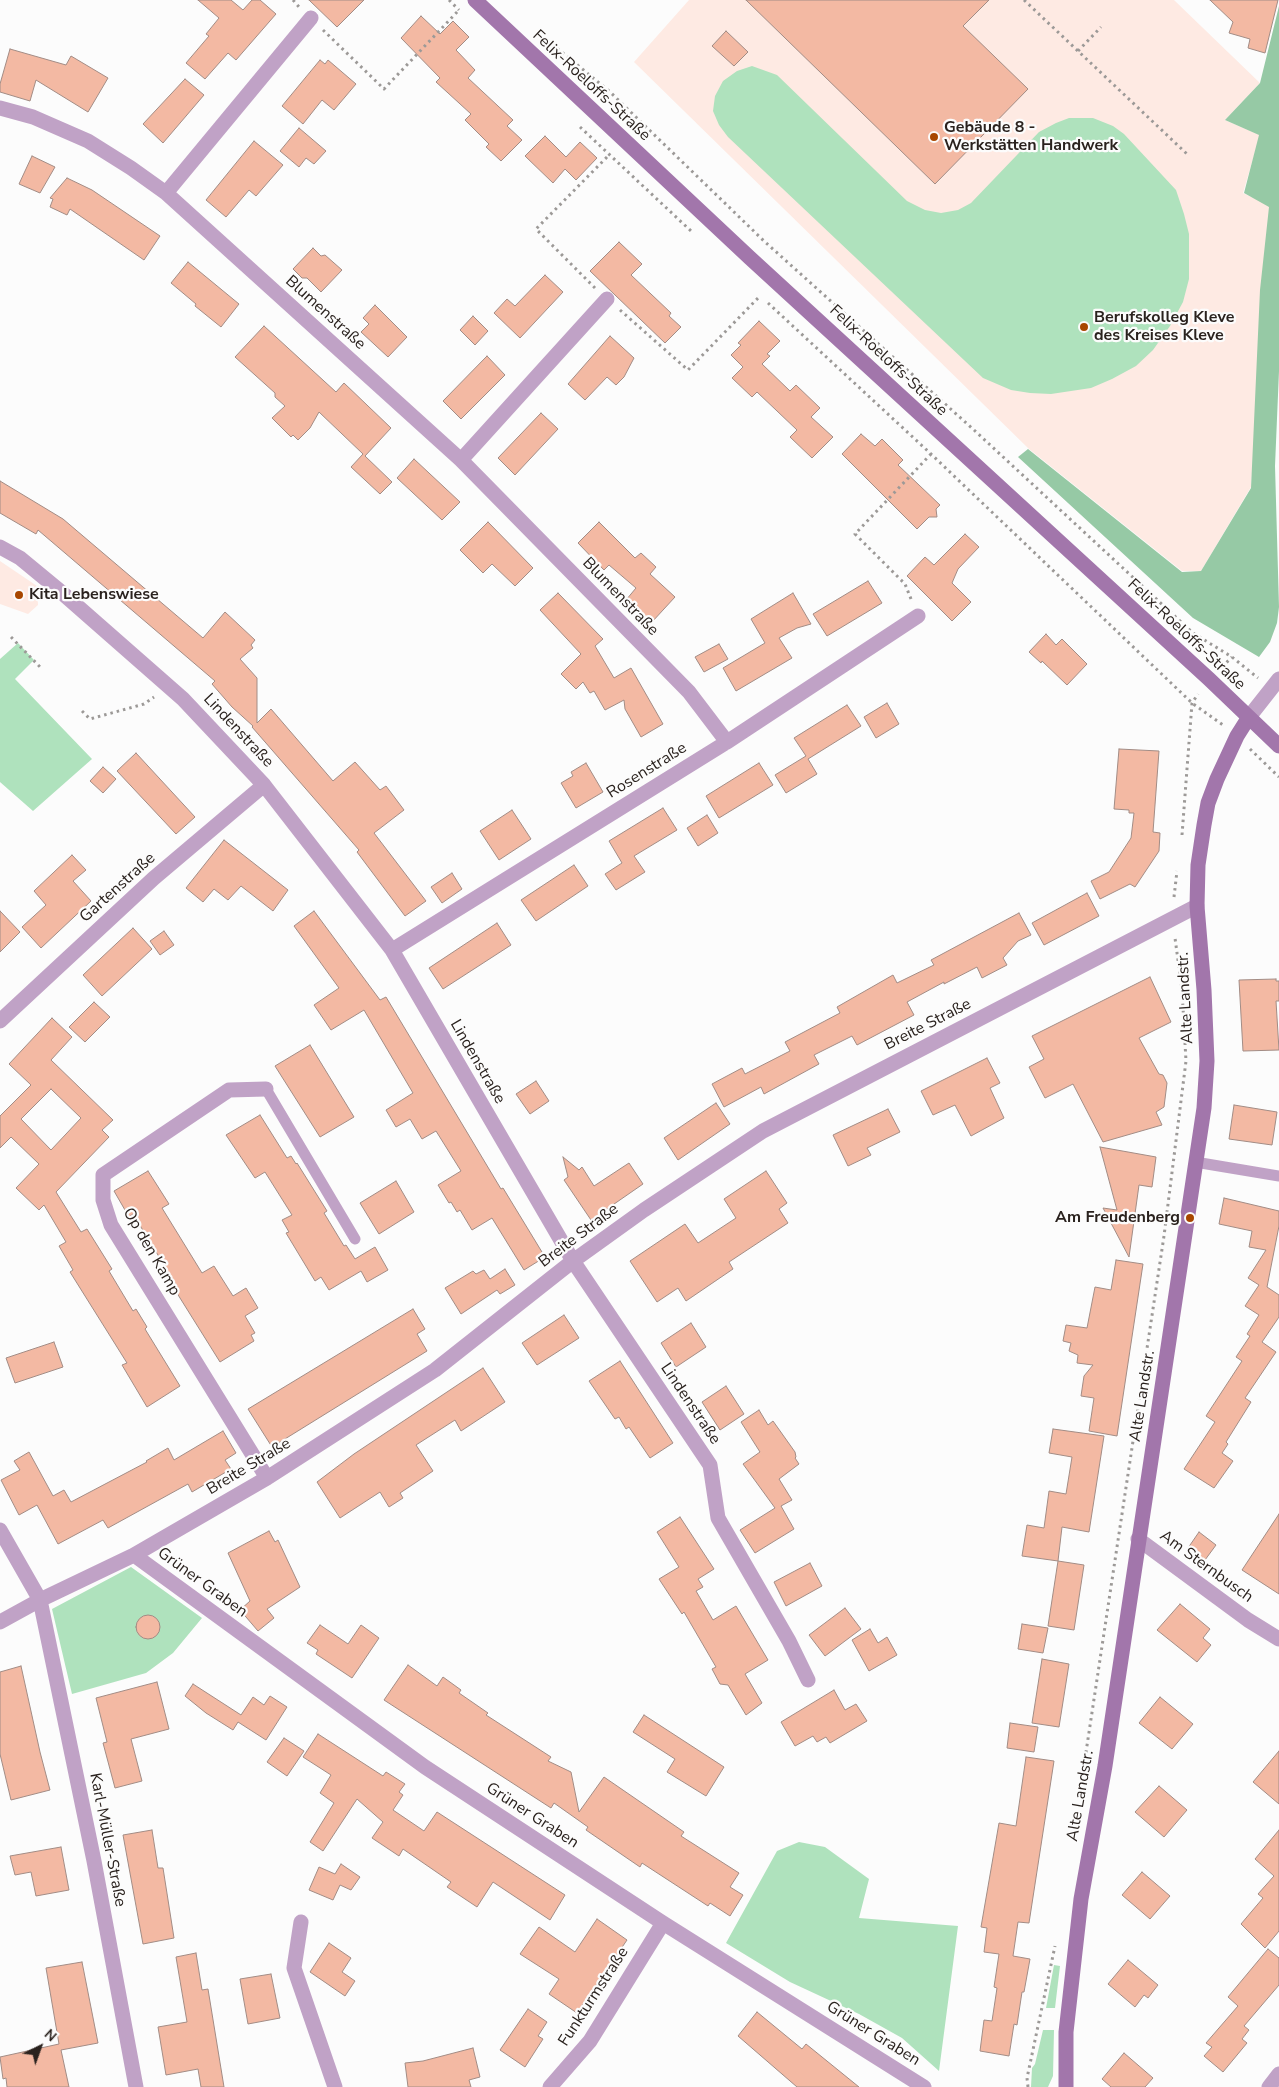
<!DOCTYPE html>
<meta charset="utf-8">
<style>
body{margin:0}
#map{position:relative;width:1279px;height:2087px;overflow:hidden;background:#fcfcfc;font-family:"Nunito Sans",sans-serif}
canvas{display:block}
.north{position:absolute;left:15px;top:2022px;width:50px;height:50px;-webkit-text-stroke:4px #fcfcfc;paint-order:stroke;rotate:42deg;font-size:14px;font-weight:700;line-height:20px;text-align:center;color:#2a221e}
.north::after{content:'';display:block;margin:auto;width:18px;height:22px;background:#2a221e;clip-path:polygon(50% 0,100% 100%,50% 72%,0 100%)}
</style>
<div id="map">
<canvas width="1279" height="2087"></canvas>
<div class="north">N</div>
</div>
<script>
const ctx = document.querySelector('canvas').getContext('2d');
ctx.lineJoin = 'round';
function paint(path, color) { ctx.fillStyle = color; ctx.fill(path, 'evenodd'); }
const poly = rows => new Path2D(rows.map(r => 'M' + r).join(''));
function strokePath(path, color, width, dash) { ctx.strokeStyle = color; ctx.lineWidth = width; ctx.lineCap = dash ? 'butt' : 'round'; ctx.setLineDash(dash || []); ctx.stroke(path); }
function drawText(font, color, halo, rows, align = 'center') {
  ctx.font = font + ' "Nunito Sans",sans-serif'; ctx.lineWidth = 4.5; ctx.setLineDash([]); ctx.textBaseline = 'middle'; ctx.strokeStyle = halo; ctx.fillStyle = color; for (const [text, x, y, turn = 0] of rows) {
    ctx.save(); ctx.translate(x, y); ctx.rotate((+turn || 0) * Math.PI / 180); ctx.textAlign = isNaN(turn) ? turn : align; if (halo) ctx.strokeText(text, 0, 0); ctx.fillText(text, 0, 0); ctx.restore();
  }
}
paint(poly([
 [689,0,1174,0,1260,83,1225,120,1260,135,1243,193,1271,206,1251,487,1201,571,1182,571,1029,449,634,62],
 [0,561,37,586,38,605,28,614,0,604]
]), '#feeae3');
paint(poly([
 [752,66,777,75,907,201,925,210,941,213,958,210,971,203,1039,132,1056,123,1069,118,1093,118,1113,126,1124,134,1176,190,1184,214,1189,234,1189,279,1183,302,1170,326,1153,350,1136,366,1112,379,1091,388,1051,394,1030,393,1011,390,983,378,728,137,719,125,713,111,715,96,723,81,737,71],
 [18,643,34,660,15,679,92,759,33,811,0,782,0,659],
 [131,1567,202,1618,173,1653,146,1673,72,1694,52,1609],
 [799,1842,825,1847,869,1879,859,1918,958,1926,939,2071,902,2038,859,2014,790,1982,726,1943,777,1851],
 [1054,1965,1060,1966,1055,2008,1046,2008],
 [1043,2030,1054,2030,1053,2076,1048,2087,1031,2087,1032,2068,1035,2064]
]), '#afe2bd');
paint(poly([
 [1279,6,1279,371,1275,466,1279,607,1277,623,1270,642,1259,657,1193,618,1018,457,1028,449,1182,572,1201,571,1251,488,1260,290,1269,207,1244,193,1259,135,1225,120,1260,83]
]), '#96c9a5');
const building = poly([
 [198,0,231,0,243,10,252,0,260,0,276,14,236,60,228,53,205,79,186,63,209,36,206,34,219,18,198,0],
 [309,0,364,0,337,27,309,0],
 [746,0,989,0,963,26,1028,89,935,184,746,0],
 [1210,0,1278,0,1265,53,1248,48,1250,39,1229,33,1233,22,1210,0],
 [421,16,440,34,453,21,469,37,456,50,475,70,468,78,513,120,507,126,522,140,501,161,486,147,489,144,465,120,471,114,436,82,440,78,401,38,421,16],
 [726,31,748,52,734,66,712,46,726,31],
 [10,49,66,65,71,56,108,78,88,112,36,80,30,101,0,92,0,84,10,49],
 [320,60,325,64,328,60,356,84,334,110,322,100,303,124,282,106,320,60],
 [185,79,204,95,163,143,143,124,185,79],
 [299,128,326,151,314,164,306,158,299,167,280,151,299,128],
 [545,136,566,157,580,142,597,158,576,180,565,169,553,183,525,156,545,136],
 [254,141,283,165,256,196,249,190,226,217,206,200,254,141],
 [32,156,55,167,40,193,19,184,32,156],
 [67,178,92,190,160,236,144,260,70,209,67,215,50,207,53,199,50,198,67,178],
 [619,242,642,264,631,275,671,313,669,316,681,327,665,343,590,271,619,242],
 [313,248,321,256,325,255,342,270,321,292,307,278,302,278,293,269,313,248],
 [188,262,239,304,221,327,195,306,196,304,171,283,188,262],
 [545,275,563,292,520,338,494,313,507,299,515,306,545,275],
 [375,305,407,337,388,357,361,332,369,324,363,318,375,305],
 [473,316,488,331,475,345,460,330,473,316],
 [759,321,780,341,767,354,770,356,762,364,790,391,796,385,820,408,811,417,833,437,812,458,790,437,797,430,757,392,752,397,732,378,743,367,731,355,741,345,738,343,759,321],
 [264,326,336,392,344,383,391,428,365,456,392,482,380,494,351,467,363,454,319,412,310,428,298,440,293,435,291,437,272,418,285,406,275,397,275,393,235,357,264,326],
 [610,336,634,358,624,377,616,385,607,377,585,400,568,384,610,336],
 [487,356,505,375,461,419,443,401,487,356],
 [541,413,558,429,515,475,498,458,541,413],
 [861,434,875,446,882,439,903,460,898,465,940,505,936,509,937,517,929,517,917,529,842,454,861,434],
 [414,459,460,502,442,520,397,478,414,459],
 [0,481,63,519,203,638,225,612,255,640,251,645,253,648,240,659,257,678,257,723,271,709,333,781,355,762,380,790,386,786,404,810,374,833,426,901,405,916,357,852,359,850,252,727,253,726,232,707,212,684,215,681,38,530,36,534,0,513,0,481],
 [488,522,533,568,515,586,492,564,483,573,460,550,488,522],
 [599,522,635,558,641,553,656,567,650,574,675,597,652,622,626,600,636,588,609,565,604,570,578,543,599,522],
 [965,534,979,547,958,569,952,583,971,602,952,621,907,576,925,557,934,565,965,534],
 [868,581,882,603,827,636,813,614,868,581],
 [558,593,603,639,595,646,614,678,631,668,663,724,641,737,625,709,624,700,605,710,594,691,590,693,583,682,576,689,561,674,581,654,540,610,558,593],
 [793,593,811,624,797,628,779,638,792,658,736,691,723,668,765,643,751,619,793,593],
 [1046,634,1056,645,1062,639,1087,664,1067,685,1042,661,1041,663,1029,652,1046,634],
 [719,644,728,659,704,672,695,657,719,644],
 [887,703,899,724,876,738,864,717,887,703],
 [847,705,861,726,808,759,817,774,786,793,775,775,806,756,794,738,847,705],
 [1119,749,1159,751,1153,832,1160,833,1159,851,1135,887,1130,884,1100,899,1091,881,1109,872,1131,838,1134,813,1129,813,1129,810,1114,809,1119,749],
 [136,753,195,817,176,834,117,771,136,753],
 [586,763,603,792,576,808,561,783,573,776,571,772,586,763],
 [759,763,773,785,719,818,706,796,759,763],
 [103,767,116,779,103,793,90,781,103,767],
 [663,808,677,830,634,856,645,872,616,890,605,874,622,863,609,841,663,808],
 [512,810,531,839,499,860,480,831,512,810],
 [707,815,718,833,698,846,687,828,707,815],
 [224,840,288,890,273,911,241,886,228,900,214,889,203,902,186,888,224,840],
 [72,855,86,870,73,881,91,901,41,948,22,927,46,905,34,891,72,855],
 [574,865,588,886,536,921,521,900,574,865],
 [452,873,462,889,442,903,431,887,452,873],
 [1087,893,1099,916,1044,945,1032,923,1087,893],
 [0,911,20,932,0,952,0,911],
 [314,911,380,1000,386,997,501,1189,503,1188,545,1257,524,1270,492,1218,472,1230,460,1210,457,1212,451,1202,449,1203,438,1185,461,1171,436,1131,422,1139,410,1119,396,1127,386,1110,413,1093,364,1010,331,1030,314,1005,339,988,294,926,314,911],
 [1019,913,1031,935,1018,941,1003,958,1007,965,982,978,977,967,944,984,944,982,907,1002,914,1015,857,1045,852,1036,814,1055,819,1064,764,1094,761,1087,724,1107,712,1084,742,1068,745,1074,790,1051,785,1042,840,1013,837,1007,893,975,897,983,934,965,931,960,1019,913],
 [497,923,511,945,443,989,429,968,497,923],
 [133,928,152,949,102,996,83,975,133,928],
 [164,931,174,945,160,955,150,941,164,931],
 [1150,977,1171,1022,1139,1038,1159,1074,1163,1075,1167,1083,1164,1107,1156,1112,1162,1125,1103,1142,1073,1084,1045,1098,1029,1067,1044,1059,1032,1036,1150,977],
 [1276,979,1276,981,1279,981,1279,1001,1276,1001,1279,1050,1243,1051,1239,980,1276,979],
 [94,1002,110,1017,85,1042,69,1027,94,1002],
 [52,1018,72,1037,51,1060,113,1120,102,1130,109,1137,56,1192,81,1232,87,1229,112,1269,109,1271,133,1311,136,1309,147,1327,145,1329,180,1386,147,1407,122,1365,127,1363,70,1272,73,1270,59,1246,66,1242,44,1205,39,1210,16,1188,39,1164,11,1137,0,1148,0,1116,31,1085,9,1064,52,1018],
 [51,1089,81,1118,51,1150,21,1119,51,1089],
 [310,1045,354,1117,320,1137,275,1066,310,1045],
 [987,1058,1000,1083,990,1088,1004,1118,971,1136,955,1105,933,1115,921,1091,987,1058],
 [536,1081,549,1101,530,1114,516,1094,536,1081],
 [716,1103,730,1124,678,1160,664,1138,716,1103],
 [1234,1105,1277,1112,1272,1145,1229,1139,1234,1105],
 [888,1109,900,1132,867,1148,871,1155,848,1166,833,1135,888,1109],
 [260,1115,287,1158,291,1156,296,1164,297,1163,327,1211,324,1213,344,1246,346,1245,355,1259,375,1247,388,1270,367,1282,361,1271,329,1290,321,1277,315,1281,286,1233,289,1232,282,1220,292,1215,265,1172,255,1178,226,1135,260,1115],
 [1100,1147,1156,1157,1152,1187,1139,1185,1129,1257,1103,1208,1117,1210,1100,1147],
 [563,1157,579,1170,582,1167,594,1186,629,1163,643,1184,591,1220,564,1180,568,1177,563,1157],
 [148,1171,169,1204,162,1208,202,1273,214,1266,233,1296,246,1288,258,1308,245,1316,255,1333,251,1335,254,1341,220,1362,175,1290,178,1288,133,1214,129,1217,114,1191,148,1171],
 [766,1171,787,1203,779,1209,788,1223,729,1262,733,1269,686,1301,678,1288,657,1302,630,1261,685,1224,698,1243,736,1218,724,1199,766,1171],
 [396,1181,414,1212,379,1234,360,1203,396,1181],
 [1224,1198,1279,1211,1279,1226,1267,1287,1279,1295,1279,1317,1262,1342,1276,1352,1245,1398,1251,1402,1226,1442,1228,1444,1222,1453,1233,1461,1214,1488,1184,1469,1215,1422,1206,1416,1242,1361,1236,1357,1250,1336,1247,1334,1259,1315,1245,1306,1259,1285,1248,1278,1266,1250,1249,1247,1252,1231,1219,1224,1224,1198],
 [1116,1260,1143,1264,1117,1436,1089,1431,1094,1398,1081,1396,1084,1376,1093,1365,1077,1363,1078,1355,1069,1351,1071,1343,1063,1341,1066,1325,1087,1328,1095,1287,1111,1290,1116,1260],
 [505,1269,515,1285,500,1294,497,1290,461,1314,445,1288,473,1271,476,1274,484,1270,490,1279,505,1269],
 [413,1309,425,1329,417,1334,427,1351,272,1447,248,1409,413,1309],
 [564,1315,579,1338,537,1365,522,1343,564,1315],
 [691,1323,706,1347,676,1367,661,1343,691,1323],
 [54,1342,63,1367,15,1383,6,1358,54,1342],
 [620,1361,673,1443,650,1458,629,1427,626,1429,619,1417,615,1419,589,1381,620,1361],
 [483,1368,505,1402,461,1431,455,1420,416,1445,433,1471,400,1493,403,1498,389,1507,380,1492,340,1518,317,1482,354,1454,483,1368],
 [726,1386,744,1414,720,1430,702,1402,726,1386],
 [759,1410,768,1425,773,1421,795,1452,796,1457,795,1458,799,1464,779,1479,792,1500,781,1506,794,1529,755,1553,740,1530,775,1508,743,1464,760,1452,741,1422,759,1410],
 [1053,1429,1104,1436,1089,1532,1062,1527,1058,1561,1084,1565,1074,1630,1048,1626,1058,1561,1022,1556,1027,1525,1044,1528,1049,1491,1066,1494,1072,1457,1049,1453,1053,1429],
 [223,1431,236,1453,225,1460,231,1469,192,1492,188,1484,108,1528,103,1520,58,1544,37,1505,19,1515,1,1480,20,1470,14,1461,29,1452,53,1496,64,1490,71,1502,147,1462,146,1461,168,1448,174,1460,223,1431],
 [1279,1514,1279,1594,1242,1570,1279,1514],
 [680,1517,714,1569,698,1579,703,1587,696,1591,713,1620,736,1606,768,1660,745,1674,762,1703,746,1715,728,1685,720,1684,712,1669,716,1667,684,1612,682,1614,659,1579,679,1567,657,1532,680,1517],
 [269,1531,275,1542,278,1540,300,1587,267,1609,274,1618,258,1631,240,1610,250,1601,228,1553,269,1531],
 [1199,1532,1216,1545,1205,1560,1188,1548,1199,1532],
 [810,1563,822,1586,786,1606,774,1582,810,1563],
 [1180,1604,1210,1629,1203,1638,1211,1645,1197,1662,1157,1630,1180,1604],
 [845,1608,861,1629,825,1656,809,1635,845,1608],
 '136 1627a12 12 0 1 1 24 0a12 12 0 1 1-24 0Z',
 [1022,1624,1048,1628,1043,1653,1018,1649,1022,1624],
 [320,1625,348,1644,361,1625,379,1638,352,1678,316,1654,318,1650,307,1643,320,1625],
 [870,1629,878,1643,887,1637,897,1655,869,1671,852,1640,870,1629],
 [1042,1659,1069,1664,1059,1727,1032,1723,1042,1659],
 [408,1665,437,1686,443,1677,461,1690,459,1693,488,1713,486,1715,551,1757,548,1761,571,1772,579,1812,604,1777,684,1832,681,1836,739,1873,730,1887,743,1895,730,1916,710,1903,708,1906,642,1863,640,1867,586,1830,588,1827,554,1803,551,1808,384,1700,408,1665],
 [21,1666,40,1752,50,1790,11,1800,0,1754,0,1672,21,1666],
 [157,1682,169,1729,131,1739,142,1781,115,1788,103,1743,107,1742,96,1698,157,1682],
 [193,1684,241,1715,253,1697,264,1705,270,1696,287,1707,266,1740,238,1722,233,1730,206,1713,185,1696,193,1684],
 [834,1690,845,1710,856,1704,867,1721,830,1743,826,1737,817,1742,813,1736,795,1746,781,1722,834,1690],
 [1160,1697,1193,1724,1172,1749,1139,1723,1160,1697],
 [644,1715,724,1767,706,1796,667,1772,675,1759,633,1732,644,1715],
 [1010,1723,1038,1727,1034,1752,1007,1748,1010,1723],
 [318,1734,383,1776,386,1772,405,1784,399,1792,403,1795,393,1810,424,1831,437,1812,565,1895,550,1920,493,1882,477,1907,447,1887,451,1882,403,1849,399,1856,372,1838,383,1822,357,1799,323,1851,310,1842,334,1803,320,1793,331,1775,303,1757,318,1734],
 [284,1738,304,1751,287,1776,267,1762,284,1738],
 [1279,1751,1279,1804,1253,1782,1279,1751],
 [1026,1757,1054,1761,1029,1923,1018,1922,1013,1956,1030,1959,1024,1992,1022,1992,1017,2025,1014,2024,1009,2056,980,2051,984,2020,992,2021,997,1988,994,1987,999,1954,984,1952,987,1928,981,1927,999,1823,1016,1826,1026,1757],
 [1159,1786,1187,1810,1164,1837,1135,1812,1159,1786],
 [152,1830,158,1868,163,1868,174,1938,143,1944,123,1835,152,1830],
 [1279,1830,1279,1931,1265,1948,1241,1924,1263,1898,1258,1894,1274,1876,1255,1859,1279,1830],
 [61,1847,69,1890,36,1896,31,1872,15,1875,10,1856,61,1847],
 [341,1864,360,1877,351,1890,340,1885,333,1900,309,1890,319,1867,335,1874,341,1864],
 [1142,1872,1170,1896,1150,1919,1122,1895,1142,1872],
 [597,1919,627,1940,577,2013,549,1994,559,1979,520,1954,539,1927,575,1952,597,1919],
 [329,1943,351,1958,342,1972,355,1981,345,1996,310,1972,329,1943],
 [1268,1949,1279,1958,1279,1985,1244,2026,1249,2030,1242,2039,1247,2043,1223,2072,1204,2056,1212,2047,1206,2043,1238,2006,1228,1997,1268,1949],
 [196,1953,202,1990,208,1989,224,2087,201,2087,198,2069,166,2075,158,2027,187,2022,176,1957,196,1953],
 [1128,1960,1158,1985,1148,1998,1144,1995,1135,2007,1108,1984,1128,1960],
 [82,1962,98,2043,61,2050,69,2087,7,2087,6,2078,3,2079,0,2057,59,2044,46,1968,82,1962],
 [271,1974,280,2018,248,2024,240,1979,271,1974],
 [528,2009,547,2022,538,2036,543,2039,525,2067,500,2050,528,2009],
 [757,2012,802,2049,806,2044,859,2087,797,2087,738,2036,757,2012],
 [473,2048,480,2077,469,2080,471,2087,408,2087,405,2063,423,2061,473,2048],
 [1124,2053,1153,2078,1145,2087,1111,2087,1102,2079,1124,2053]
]);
paint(building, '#f3b9a3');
strokePath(building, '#a28c85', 1);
strokePath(poly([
 [293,0,299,7],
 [449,0,459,10],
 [1024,0,1187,154],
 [323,30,384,89,459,10],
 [547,40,609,91,764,241,974,430,1193,633,1232,657,1258,678],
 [1078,51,1101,27],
 [580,127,691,231],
 [595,288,536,229,609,155],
 [768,303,931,454,1192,703,1223,725],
 [620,310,688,370,760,296],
 [911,599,905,584,855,534,931,454],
 [11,637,41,668],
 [1222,667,1232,657],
 [82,711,90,719,144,704,154,697],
 [1250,749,1279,777],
 [1182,835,1192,703,1198,694],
 [1174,897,1177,871],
 [1083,1772,1164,1236,1186,1061,1182,990,1175,938],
 [1028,2087,1027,2078,1055,1946]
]), '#9c9997', 3, [2.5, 4]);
strokePath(poly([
 [266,1089,355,1239],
 [1195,1162,1279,1176]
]), '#c0a2c6', 11);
strokePath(poly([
 [0,108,33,117,88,141,131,168,166,193,461,460,689,692,727,742],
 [166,193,311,18],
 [461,460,607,299],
 [0,547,20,558,60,591,183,699,264,785,392,950,573,1261,710,1465,718,1518,789,1641,808,1680],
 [1249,717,1279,679],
 [392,950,727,742,918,616],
 [0,1021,154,878,264,785],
 [266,1089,229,1090,103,1175,103,1200,111,1225,267,1478],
 [0,1530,40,1600,94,1861,136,2087],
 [1138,1539,1248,1620,1279,1639],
 [134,1555,425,1767,663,1923,924,2087],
 [0,1622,40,1600,134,1555,267,1478,435,1370,573,1261,644,1210,763,1131,1197,906],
 [301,1922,294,1968,335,2087],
 [550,2087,590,2041,663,1923],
 [1269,2087,1279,2074]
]), '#c0a2c6', 15);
strokePath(poly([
 [475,0,750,258,1209,679,1279,746],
 [1066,2087,1066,2032,1081,1899,1105,1766,1204,1108,1207,1061,1204,990,1197,906,1198,865,1204,825,1208,803,1217,779,1237,736,1249,717]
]), '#a276ab', 15);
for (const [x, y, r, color] of [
 [934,137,5,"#a84700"],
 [1084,327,5,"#a84700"],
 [19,595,5,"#a84700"],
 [1190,1218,5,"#a84700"]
]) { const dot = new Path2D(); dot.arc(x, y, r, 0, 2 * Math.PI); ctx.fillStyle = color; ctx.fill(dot); strokePath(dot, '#fcfcfc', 2); }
drawText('16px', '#2a221e', '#fcfcfc', [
 ["Felix-Roeloffs-Straße",591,86,43],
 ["Blumenstraße",325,313,42],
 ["Felix-Roeloffs-Straße",888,361,43],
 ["Blumenstraße",620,597,46],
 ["Felix-Roeloffs-Straße",1186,635,43],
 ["Lindenstraße",238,731,47],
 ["Rosenstraße",647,771,-32],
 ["Gartenstraße",118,888,-42],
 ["Alte Landstr.",1186,998,-93],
 ["Breite Straße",928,1025,-27],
 ["Lindenstraße",477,1062,60],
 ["Breite Straße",579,1236,-37],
 ["Op den Kamp",151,1252,60],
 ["Alte Landstr.",1143,1396,-81],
 ["Lindenstraße",690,1404,56],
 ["Breite Straße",249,1467,-31],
 ["Am Sternbusch",1206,1567,36],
 ["Grüner Graben",202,1583,36],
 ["Alte Landstr.",1081,1796,-80],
 ["Grüner Graben",532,1816,33],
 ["Karl-Müller-Straße",107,1840,79],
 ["Funkturmstraße",594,1997,-57],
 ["Grüner Graben",873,2034,32]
]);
drawText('bold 16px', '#2a221e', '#fcfcfc', [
 ["Gebäude 8 -",944,128],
 ["Werkstätten Handwerk",944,146],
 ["Berufskolleg Kleve",1094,318],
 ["des Kreises Kleve",1094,336],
 ["Kita Lebenswiese",29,595],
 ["Am Freudenberg",1180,1218,"right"]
], 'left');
</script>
